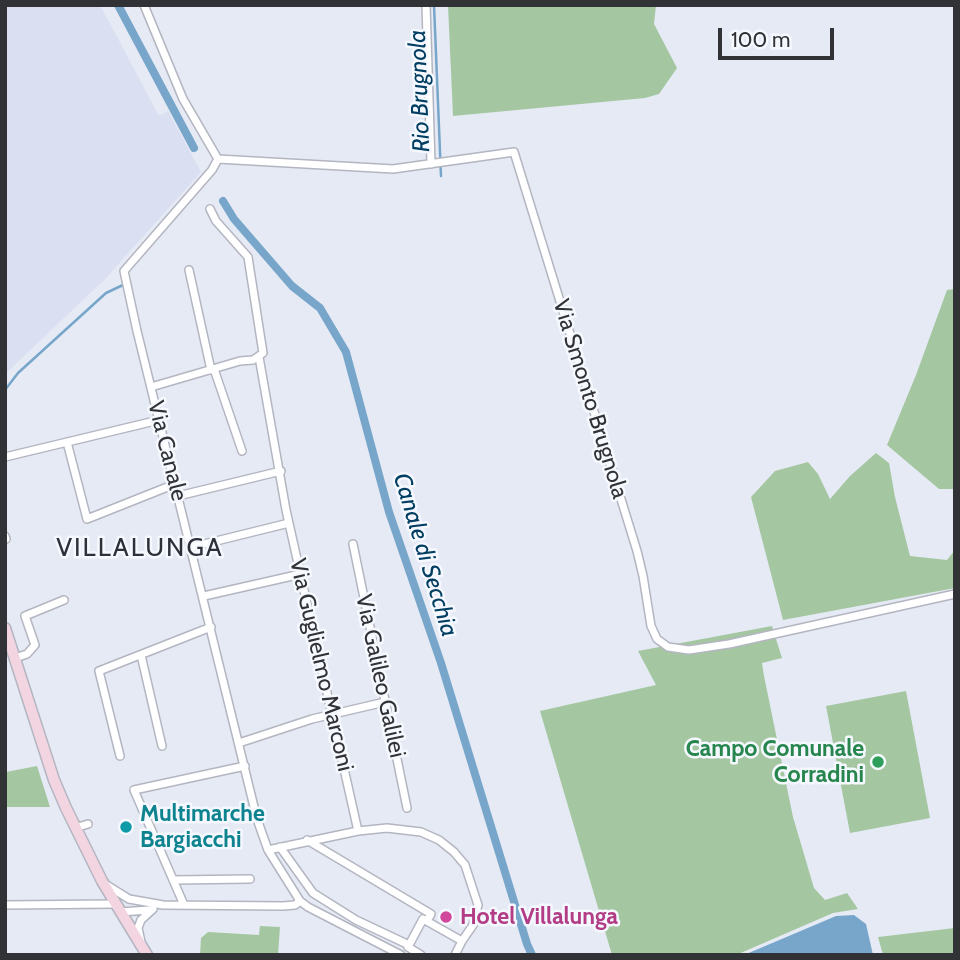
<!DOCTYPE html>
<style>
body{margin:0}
#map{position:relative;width:960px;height:960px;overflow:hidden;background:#e6eaf5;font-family:Cabin,sans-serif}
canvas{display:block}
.frame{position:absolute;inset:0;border:7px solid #313236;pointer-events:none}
.scale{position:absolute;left:718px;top:28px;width:116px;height:32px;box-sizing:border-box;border:4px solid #313236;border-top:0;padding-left:9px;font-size:21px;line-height:24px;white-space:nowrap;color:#313236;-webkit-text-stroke:5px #f5f8fe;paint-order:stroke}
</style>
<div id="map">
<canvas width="960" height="960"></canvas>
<div class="frame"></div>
<div class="scale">100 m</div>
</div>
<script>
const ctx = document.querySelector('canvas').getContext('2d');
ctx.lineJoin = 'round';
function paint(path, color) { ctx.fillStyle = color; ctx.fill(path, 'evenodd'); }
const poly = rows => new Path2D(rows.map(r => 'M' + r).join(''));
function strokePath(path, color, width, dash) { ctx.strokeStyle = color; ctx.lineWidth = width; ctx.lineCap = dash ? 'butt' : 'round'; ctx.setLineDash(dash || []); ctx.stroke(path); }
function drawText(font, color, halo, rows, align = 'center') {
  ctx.font = font + ' Cabin,sans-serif'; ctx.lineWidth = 5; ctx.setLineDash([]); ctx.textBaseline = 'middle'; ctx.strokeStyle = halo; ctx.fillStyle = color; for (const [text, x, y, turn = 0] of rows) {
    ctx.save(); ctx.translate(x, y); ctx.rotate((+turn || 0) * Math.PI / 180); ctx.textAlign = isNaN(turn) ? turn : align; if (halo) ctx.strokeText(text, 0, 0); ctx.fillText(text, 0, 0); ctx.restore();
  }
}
paint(poly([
 [5,5,100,5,159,116,168,111,201,172,105,279,5,374]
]), '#dadff1');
paint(poly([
 [448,5,656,5,654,24,677,68,659,94,645,98,453,116],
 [955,289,955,489,939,489,887,445,916,375,947,290],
 [876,453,889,463,895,497,910,556,947,560,955,550,955,588,783,620,751,497,775,471,808,462,818,474,830,499,850,476],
 [772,626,782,658,762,663,764,676,793,817,814,888,825,900,847,893,858,909,833,913,736,955,612,955,540,711,656,685,638,651],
 [906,691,930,818,850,833,826,706],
 [37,766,50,807,5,807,6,772],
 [260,926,280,927,278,955,200,955,201,938,208,932,259,935],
 [955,928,955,955,883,955,878,937]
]), '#a4c7a1');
paint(poly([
 [854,915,866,924,873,955,744,955,836,916]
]), '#77a6ca');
strokePath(poly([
 [434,5,441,176],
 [5,390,18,373,106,293,123,285]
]), '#77a6ca', 2.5);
strokePath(poly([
 [118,5,194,148],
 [223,201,234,219,292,286,320,308,346,352,389,512,441,663,527,944,532,955]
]), '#77a6ca', 8);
const minor = poly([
 [144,5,183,99,218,159],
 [426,5,431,164],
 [218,159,393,169,514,152,637,551,643,576,651,626,657,639,668,647,689,650,729,644,955,594],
 [218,159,212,170,124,271,137,331,257,819,268,850,300,901,308,907,401,955],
 [189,270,211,370],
 [259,357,286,510,358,831],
 [214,369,242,451],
 [151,387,240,361,253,360,263,353,248,257,216,221,210,209],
 [67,442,87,519,175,484],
 [5,457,159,420],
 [178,496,281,471],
 [5,536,6,539],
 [353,544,407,808],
 [192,547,289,523],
 [204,596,301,574],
 [141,655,162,746],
 [15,658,27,654,35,645,25,616,64,600],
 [239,743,312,719,385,702],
 [120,756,99,671,211,627],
 [75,828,88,824],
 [307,840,431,914,427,921],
 [280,847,313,893,356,920,409,945],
 [268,850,358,831,387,828,421,832,439,840,454,852,465,865,478,905,473,925,462,941],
 [173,880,250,879],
 [105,884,129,899,163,905,283,906,295,905,300,901],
 [5,905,115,904],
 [184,905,134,790,245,766],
 [120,912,149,910],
 [141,942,138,928,141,920,153,909],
 [421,955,408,947,423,919,462,941,455,955]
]);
const secondary = poly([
 [5,628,54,780,66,808,102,881,147,955]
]);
strokePath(minor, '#b3b6c1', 10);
strokePath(secondary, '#b3b6c1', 13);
strokePath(minor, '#fff', 7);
strokePath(secondary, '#f3d5e2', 10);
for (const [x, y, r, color] of [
 [878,762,7,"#2e9e5b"],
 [126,827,7,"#0f9aa8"],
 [446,917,7,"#d1479c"]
]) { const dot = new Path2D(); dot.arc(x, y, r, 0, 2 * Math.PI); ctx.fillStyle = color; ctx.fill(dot); strokePath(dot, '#f5f8fe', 2.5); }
drawText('23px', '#313236', '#f5f8fe', [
 ["Via Smonto Brugnola",590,399,73],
 ["Via Canale",167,451,76],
 ["Via Guglielmo Marconi",321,665,77],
 ["Via Galileo Galilei",380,676,78]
]);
drawText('bold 23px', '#27864d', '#f5f8fe', [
 ["Campo Comunale",864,749],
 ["Corradini",864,775]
], 'right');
drawText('bold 23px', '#0d838f', '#f5f8fe', [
 ["Multimarche",140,814],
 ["Bargiacchi",140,840]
], 'left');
drawText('bold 23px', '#b23c85', '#f5f8fe', [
 ["Hotel Villalunga",460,917]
], 'left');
drawText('italic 24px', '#013e61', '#f5f8fe', [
 ["Rio Brugnola",420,91,-92],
 ["Canale di Secchia",425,555,73]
]);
ctx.letterSpacing = '2px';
drawText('26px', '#2d3039', '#f5f8fe', [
 ["VILLALUNGA",140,548]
]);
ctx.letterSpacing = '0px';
</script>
